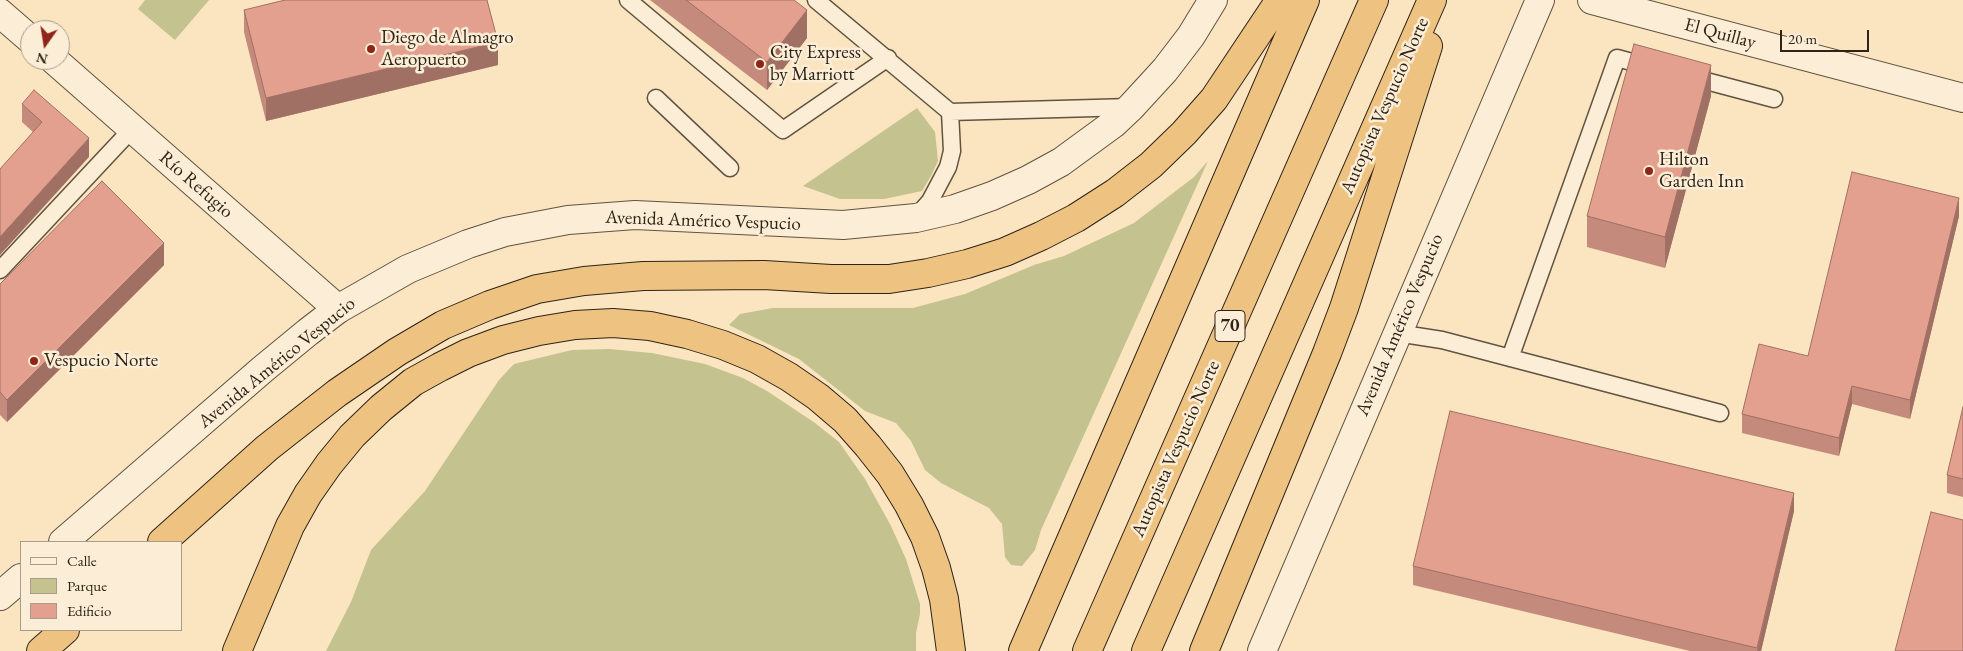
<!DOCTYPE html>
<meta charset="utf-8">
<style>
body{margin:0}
#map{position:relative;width:1963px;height:651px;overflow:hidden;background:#fbe4c0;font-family:"EB Garamond",serif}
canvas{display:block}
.legend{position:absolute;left:20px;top:541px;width:162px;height:90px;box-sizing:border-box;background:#fcedd6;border:1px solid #aa9c89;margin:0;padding:6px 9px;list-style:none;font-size:15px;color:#2e2316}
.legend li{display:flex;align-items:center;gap:10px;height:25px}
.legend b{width:25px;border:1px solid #aa9c89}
.north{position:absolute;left:20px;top:20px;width:50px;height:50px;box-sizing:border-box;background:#fcedd6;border:1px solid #aa9c89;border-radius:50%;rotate:193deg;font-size:14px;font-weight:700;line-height:20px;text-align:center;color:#2e2316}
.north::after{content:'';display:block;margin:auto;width:18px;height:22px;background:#8f2418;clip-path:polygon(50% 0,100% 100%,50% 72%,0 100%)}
.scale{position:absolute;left:1780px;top:30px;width:89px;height:22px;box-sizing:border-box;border:2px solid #2e2316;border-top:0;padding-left:6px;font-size:15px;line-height:18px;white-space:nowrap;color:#2e2316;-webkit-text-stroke:4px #fcedd6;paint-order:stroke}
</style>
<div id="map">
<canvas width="1963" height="651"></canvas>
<ul class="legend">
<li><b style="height:6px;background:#fcedd6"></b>Calle</li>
<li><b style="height:14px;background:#c4c28e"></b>Parque</li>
<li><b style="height:14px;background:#e4a08f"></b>Edificio</li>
</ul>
<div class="north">N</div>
<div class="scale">20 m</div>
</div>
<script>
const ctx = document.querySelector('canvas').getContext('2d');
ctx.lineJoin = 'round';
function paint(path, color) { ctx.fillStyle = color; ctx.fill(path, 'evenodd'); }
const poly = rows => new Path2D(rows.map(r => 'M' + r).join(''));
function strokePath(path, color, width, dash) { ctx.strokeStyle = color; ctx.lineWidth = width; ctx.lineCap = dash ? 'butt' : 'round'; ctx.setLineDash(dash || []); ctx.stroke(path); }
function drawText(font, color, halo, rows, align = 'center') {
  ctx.font = font + ' "EB Garamond",serif'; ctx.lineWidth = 5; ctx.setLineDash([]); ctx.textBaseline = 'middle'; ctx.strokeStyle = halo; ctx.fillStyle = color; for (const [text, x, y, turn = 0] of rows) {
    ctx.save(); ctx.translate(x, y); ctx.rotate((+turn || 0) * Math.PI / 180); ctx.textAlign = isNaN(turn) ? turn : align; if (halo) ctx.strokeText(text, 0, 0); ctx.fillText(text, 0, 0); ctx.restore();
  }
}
paint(poly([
 [145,0,209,0,175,40,138,9],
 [917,108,935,132,938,161,931,176,922,191,884,199,840,199,803,186],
 [1208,161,1041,530,1035,550,1022,566,1011,565,1005,557,1002,524,989,508,941,483,925,470,911,441,896,423,865,411,799,359,729,325,740,314,773,308,913,308,965,294,1034,265,1064,256,1134,223,1194,177],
 [609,349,652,353,705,364,743,378,767,391,815,423,839,442,865,479,891,526,906,559,920,604,920,614,916,633,916,651,326,651,351,602,371,550,425,491,499,380,514,364,572,350]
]), '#c4c28e');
const service = poly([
 [628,0,783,130,888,58],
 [816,0,950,112,1131,107],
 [1691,77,1774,99],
 [656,98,730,168],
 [916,217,930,201,948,167,952,151,950,112],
 [0,270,132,129],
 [1397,333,1442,340,1720,413],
 [1510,358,1617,58,1650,67]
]);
const minor = poly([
 [1592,0,1963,98],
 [0,13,30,39],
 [54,60,338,309]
]);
const tertiary = poly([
 [63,542,263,369,308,332,338,309,408,269,468,244,505,232,568,220,635,215,843,225,916,218,955,209,992,196,1028,180,1061,162,1113,124,1131,107,1165,70,1191,36,1213,0],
 [0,596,21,578],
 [1262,651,1540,0]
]);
const motorway = poly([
 [162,542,267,448,337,393,397,352,443,325,490,305,537,289,584,281,643,276,764,275,831,279,889,279,928,273,967,264,1005,252,1041,236,1076,218,1115,193,1151,165,1184,133,1214,99,1280,0],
 [41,651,65,630],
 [237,651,290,526,308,494,329,464,352,436,381,408,413,382,440,367,468,353,503,340,539,331,575,325,613,323,650,326,687,334,723,345,757,359,789,377,818,397,845,420,868,446,890,474,909,505,925,537,936,568,944,599,951,651],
 [1023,651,1305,0],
 [1087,651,1374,0],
 [1146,651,1432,0],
 [1204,651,1327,353,1344,308,1428,46]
]);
strokePath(service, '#615340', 19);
strokePath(minor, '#615340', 30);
strokePath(tertiary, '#615340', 30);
strokePath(motorway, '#2e2316', 30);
strokePath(service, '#fcedd6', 16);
strokePath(minor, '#fcedd6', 28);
strokePath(tertiary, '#fcedd6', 28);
strokePath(motorway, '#eec280', 28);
paint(poly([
 [650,0,794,0,807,38,767,90],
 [244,10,498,65,266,121,244,32],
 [1711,96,1665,268,1587,247,1587,216],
 [22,104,89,157,33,132,22,122],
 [1959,216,1910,419,1852,404,1839,456,1742,433,1742,414,1808,356],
 [164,265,7,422,0,415,0,284],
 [1963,407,1963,497,1947,493,1947,475],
 [1794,511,1761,651,1690,651,1413,585,1413,566]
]), '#c48a7b');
paint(poly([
 [807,10,807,38,767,90,767,62],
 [498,42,498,65,266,121,266,98],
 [1711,65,1711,96,1665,268,1665,237],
 [89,138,89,157,0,255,0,237],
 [1959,198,1959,216,1910,419,1910,400],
 [164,243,164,265,7,422,7,400],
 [1852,386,1852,404,1839,456,1839,438],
 [1794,493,1794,511,1761,651,1757,651]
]), '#a07064');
const building = poly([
 [285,0,487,0,498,42,266,98,244,10,285,0],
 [686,0,794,0,807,10,767,62,686,0],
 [1634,44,1711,65,1665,237,1587,216,1634,44],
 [34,90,89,138,0,237,0,169,42,122,22,104,34,90],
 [1852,172,1959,198,1910,400,1852,386,1839,438,1742,414,1759,344,1808,356,1852,172],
 [102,181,164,243,7,400,0,392,0,284,102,181],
 [1963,407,1963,479,1947,475,1963,407],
 [1450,411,1794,493,1757,648,1413,566,1450,411],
 [1931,512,1963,520,1963,651,1895,651,1931,512]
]);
paint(building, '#e4a08f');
strokePath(building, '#a07064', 1);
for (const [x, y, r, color] of [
 [371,49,5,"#8f2418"],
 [760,64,5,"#8f2418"],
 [1649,171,5,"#8f2418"],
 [34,361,5,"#8f2418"]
]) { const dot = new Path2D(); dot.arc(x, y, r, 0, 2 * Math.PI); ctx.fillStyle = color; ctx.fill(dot); strokePath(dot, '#fcedd6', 2); }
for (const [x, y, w] of [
 [1230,326,30]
]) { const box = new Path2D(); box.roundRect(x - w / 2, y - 15.5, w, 31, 4); ctx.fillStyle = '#fcedd6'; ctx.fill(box); strokePath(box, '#2e2316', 1); }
drawText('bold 18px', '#2e2316', null, [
 ["70",1230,326]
]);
drawText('19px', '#2e2316', '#fcedd6', [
 ["El Quillay",1720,34,15],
 ["Autopista Vespucio Norte",1385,106,-66],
 ["Río Refugio",196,185,41],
 ["Avenida Américo Vespucio",703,221,2],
 ["Avenida Américo Vespucio",1400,325,-67],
 ["Avenida Américo Vespucio",277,363,-39],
 ["Autopista Vespucio Norte",1176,449,-66]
]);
drawText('19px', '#2e2316', '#fcedd6', [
 ["Diego de Almagro",381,38],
 ["Aeropuerto",381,60],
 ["City Express",770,53],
 ["by Marriott",770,75],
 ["Hilton",1659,160],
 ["Garden Inn",1659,182],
 ["Vespucio Norte",44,361]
], 'left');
</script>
